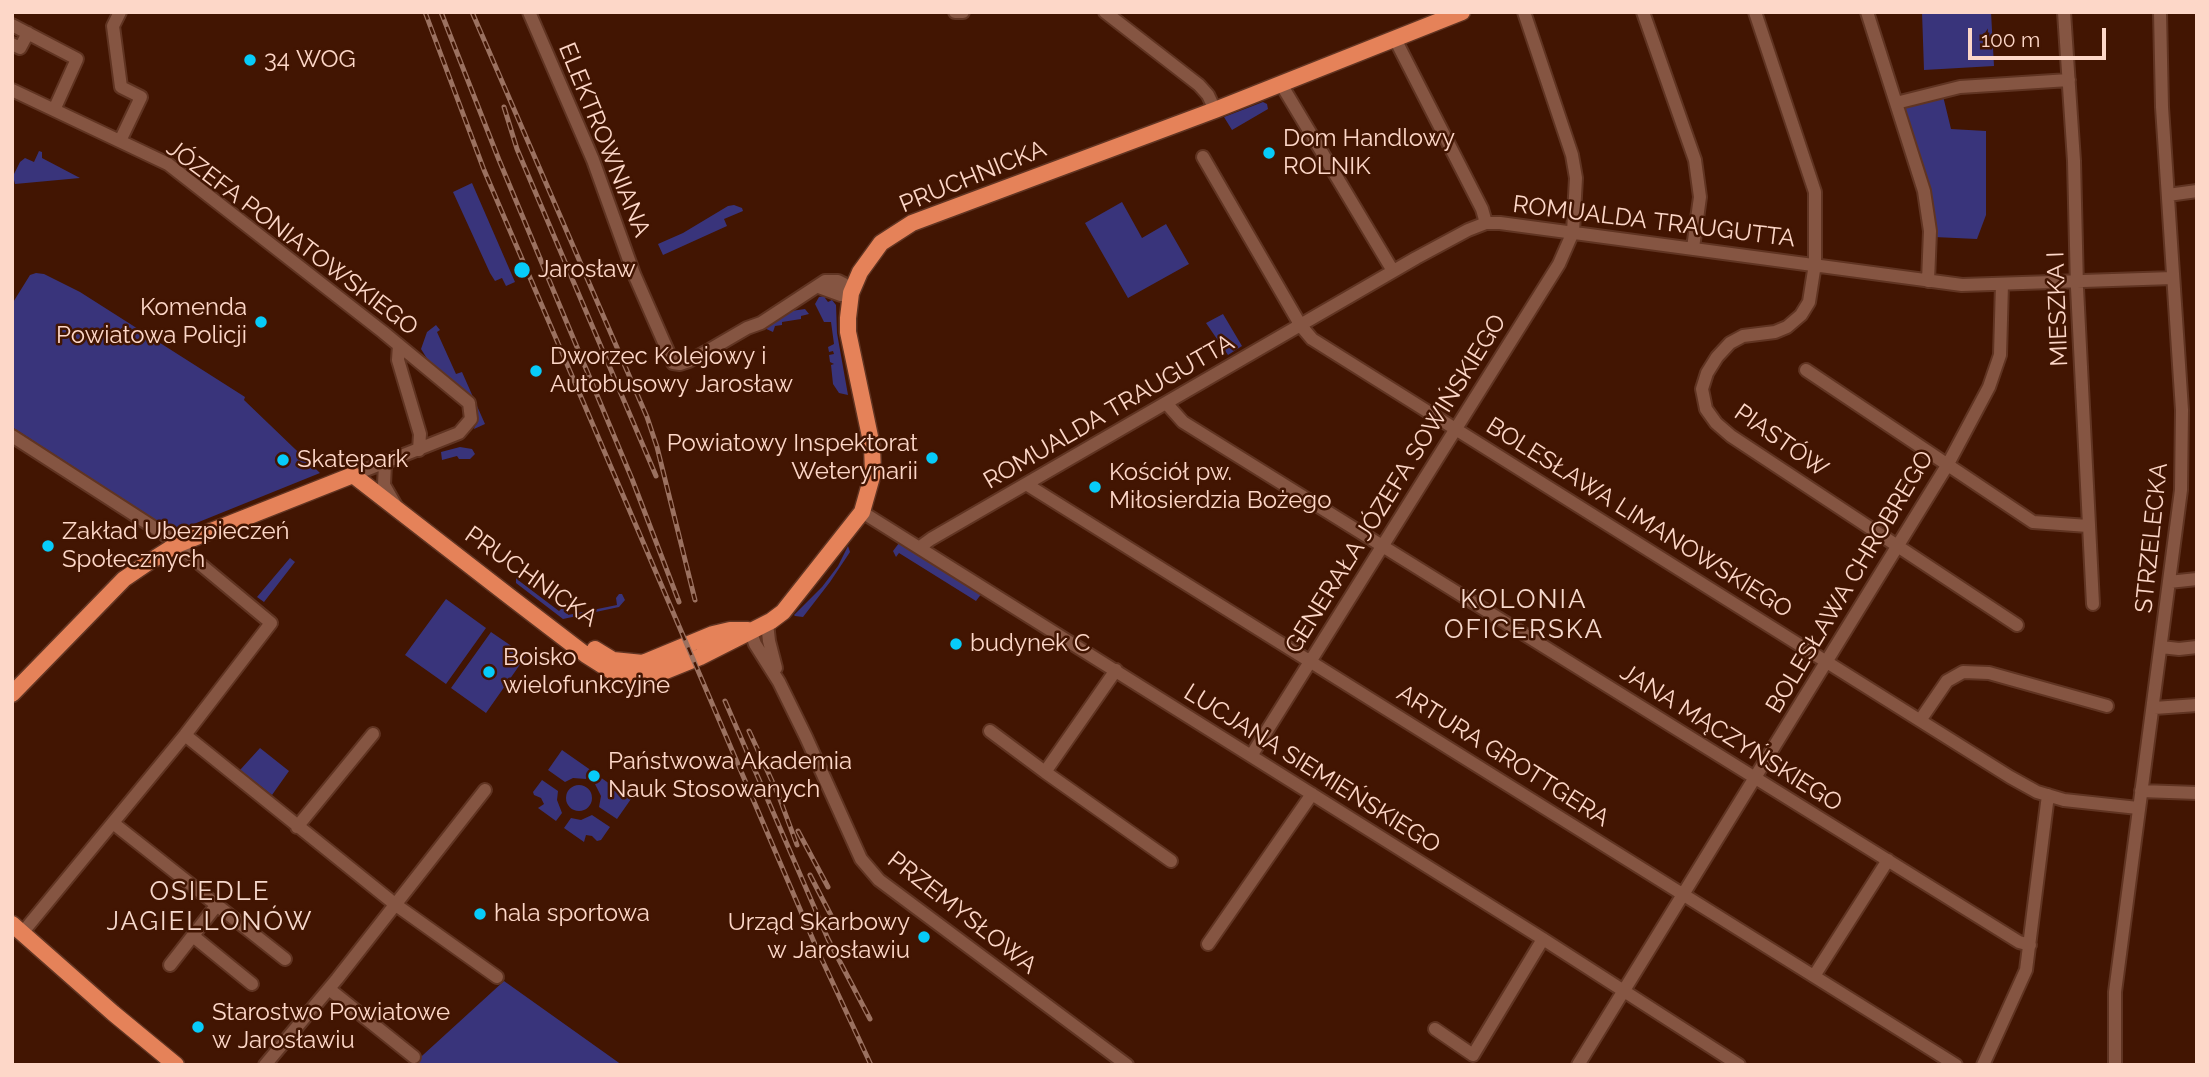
<!DOCTYPE html>
<meta charset="utf-8">
<style>
body{margin:0}
#map{position:relative;width:2209px;height:1077px;overflow:hidden;background:#421502;font-family:Raleway,sans-serif}
canvas{display:block}
.frame{position:absolute;inset:0;border:14px solid #fdd7c8;pointer-events:none}
.scale{position:absolute;left:1968px;top:28px;width:138px;height:32px;box-sizing:border-box;border:4px solid #fdd7c8;border-top:0;padding-left:9px;font-size:21px;line-height:24px;white-space:nowrap;color:#fdd7c8;-webkit-text-stroke:5px #421502;paint-order:stroke}
</style>
<div id="map">
<canvas width="2209" height="1077"></canvas>
<div class="frame"></div>
<div class="scale">100 m</div>
</div>
<script>
const ctx = document.querySelector('canvas').getContext('2d');
ctx.lineJoin = 'round';
function paint(path, color) { ctx.fillStyle = color; ctx.fill(path, 'evenodd'); }
const poly = rows => new Path2D(rows.map(r => 'M' + r).join(''));
function strokePath(path, color, width, dash) { ctx.strokeStyle = color; ctx.lineWidth = width; ctx.lineCap = dash ? 'butt' : 'round'; ctx.setLineDash(dash || []); ctx.stroke(path); }
function drawText(font, color, halo, rows, align = 'center') {
  ctx.font = font + ' Raleway,sans-serif'; ctx.lineWidth = 5; ctx.setLineDash([]); ctx.textBaseline = 'middle'; ctx.strokeStyle = halo; ctx.fillStyle = color; for (const [text, x, y, turn = 0] of rows) {
    ctx.save(); ctx.translate(x, y); ctx.rotate((+turn || 0) * Math.PI / 180); ctx.textAlign = isNaN(turn) ? turn : align; if (halo) ctx.strokeText(text, 0, 0); ctx.fillText(text, 0, 0); ctx.restore();
  }
}
paint(poly([
 [1922,12,1991,12,1994,66,1924,70],
 [1943,96,1951,129,1986,131,1986,215,1977,239,1934,237,1903,109],
 [1263,102,1267,104,1268,109,1232,130,1224,117],
 [39,151,42,152,42,158,80,178,15,184,13,176,20,162,25,158,34,162],
 [472,183,515,282,506,286,502,278,495,281,490,273,453,192],
 [1122,202,1142,238,1166,224,1189,264,1128,298,1085,223],
 [734,205,742,208,743,211,724,219,727,226,663,255,658,244,683,233,728,206],
 [36,273,44,274,80,292,245,397,244,400,320,473,174,532,12,427,12,304,30,275],
 [824,296,827,297,825,298,828,302,832,300,836,305,837,333,848,395,839,393,833,384,831,365,834,364,830,362,829,355,834,354,833,351,829,352,828,347,834,344,831,322,824,322,815,304,819,297],
 [790,309,791,311,805,309,809,314,801,316,801,319,782,322,782,325,775,326,773,332,762,327],
 [1223,314,1242,346,1228,355,1206,323],
 [436,325,440,330,437,332,456,374,462,372,485,424,474,429,477,416,472,398,431,365,421,349,427,332],
 [460,447,472,449,475,454,470,459,459,459,457,456,442,460,441,452],
 [899,543,905,545,982,593,976,601,899,553,896,557,893,551],
 [848,546,850,552,830,582,803,617,795,616,794,615,822,587,838,566],
 [290,558,295,562,264,602,257,597],
 [521,574,518,580,559,611,564,606,566,607,568,615,617,605,616,598,619,594,622,594,625,600,619,607,563,619,516,583,516,577],
 [446,599,486,628,446,684,405,655],
 [491,632,526,656,486,713,451,688],
 [260,748,289,771,272,795,240,770],
 [562,750,592,771,586,779,573,778,565,782,548,770],
 [600,777,631,799,617,819,599,807,601,796,595,784],
 [542,780,558,791,557,800,562,813,556,821,538,808,544,804,541,798,534,795,533,792],
 '566 798a13 13 0 1 1 26 0a13 13 0 1 1-26 0Z',
 [592,815,610,827,601,840,597,841,592,836,586,835,584,842,564,828,571,818,581,820],
 [504,981,622,1065,412,1065]
]), '#39347b');
const minor = poly([
 [529,12,593,160,634,274,673,363,680,364,689,361,711,349,747,328,761,323,825,281,838,281,844,284,851,293,841,295,819,287],
 [955,12,963,12],
 [1105,12,1199,85,1208,95,1215,110],
 [1643,12,1695,160,1700,197,1693,248],
 [1755,12,1815,192,1815,264,1809,302,1801,315,1787,327,1775,332,1743,336,1730,343,1717,357,1707,373,1702,389,1706,409,1716,423,1731,436,2017,625],
 [1867,12,1924,191,1930,231,1928,281],
 [2064,12,2074,161,2077,288,2093,604],
 [12,25,77,59,54,110],
 [1395,39,1482,209,1486,223],
 [12,44,20,48,28,33],
 [1281,84,1393,271],
 [12,90,168,164,383,332,469,403,471,419,459,433,353,475],
 [1896,103,1960,87,2069,80],
 [120,141,141,97,121,87,113,26,120,12],
 [1203,157,1301,326,1312,339,2010,777,2037,792,2064,800,2138,808],
 [2168,195,2197,191],
 [399,345,398,360,420,434,419,450],
 [1806,370,2033,522,2088,526],
 [1166,403,1183,422,2019,942,2030,945],
 [12,436,164,534,271,623,185,735,23,932],
 [385,464,384,485,396,506],
 [1026,484,1956,1065],
 [862,512,1543,939,1739,1065],
 [920,547,931,539,1416,258,1468,230,1486,223,1500,223,1962,285,2173,278],
 [2169,582,2197,579],
 [767,623,769,641,776,668],
 [750,630,755,644,779,682,806,737,861,859,879,880,1127,1065],
 [2161,647,2179,649,2197,647],
 [2154,708,2197,705],
 [1921,719,1947,681,1963,672,1989,673,2107,706],
 [990,731,1045,772,1171,861],
 [185,735,396,905,497,977],
 [1251,756,1559,264,1573,232,1576,178,1572,155,1524,12],
 [1045,772,1116,670],
 [2141,791,2197,793],
 [113,823,285,959],
 [297,827,373,734],
 [193,936,252,984],
 [1208,944,1312,794],
 [170,965,216,906],
 [1814,976,1888,860],
 [329,989,414,1057],
 [1435,1029,1473,1055,1543,939],
 [265,1065,337,979,485,790],
 [1578,1065,1948,464,1989,387,2000,355,2002,284],
 [1983,1065,2026,970,2048,795],
 [2115,1065,2115,992,2181,490,2182,410,2162,107,2160,12]
]);
const major = poly([
 [595,649,613,660,643,663,713,634,730,630,748,630],
 [12,694,124,579,149,562,176,545,353,475,509,596,586,655,616,674,635,678,653,676,700,657,771,621,783,612,862,512,873,473,872,446,848,332,848,318,851,293,860,272,881,243,912,223,1215,110,1462,12],
 [12,924,113,1013,176,1065]
]);
strokePath(minor, '#603422', 16);
strokePath(major, '#603422', 19);
strokePath(minor, '#855542', 12);
strokePath(major, '#e58259', 16);
const rail = poly([
 [425,12,484,170,817,949,871,1065],
 [441,12,499,160,632,479,679,602],
 [472,12,647,417,657,447,695,600],
 [504,107,517,149,656,476],
 [725,701,828,939,870,1019],
 [749,731,778,794,797,845],
 [798,831,828,887],
 [810,875,836,925]
]);
strokePath(rail, '#9b7160', 5);
strokePath(rail, '#421502', 2.5, [8]);
for (const [x, y, r, color] of [
 [250,60,7,"#07cbf9"],
 [1269,153,7,"#07cbf9"],
 [522,270,9,"#07cbf9"],
 [261,322,7,"#07cbf9"],
 [536,371,7,"#07cbf9"],
 [932,458,7,"#07cbf9"],
 [283,460,7,"#07cbf9"],
 [1095,487,7,"#07cbf9"],
 [48,546,7,"#07cbf9"],
 [956,644,7,"#07cbf9"],
 [489,672,7,"#07cbf9"],
 [594,776,7,"#07cbf9"],
 [480,914,7,"#07cbf9"],
 [924,937,7,"#07cbf9"],
 [198,1027,7,"#07cbf9"]
]) { const dot = new Path2D(); dot.arc(x, y, r, 0, 2 * Math.PI); ctx.fillStyle = color; ctx.fill(dot); strokePath(dot, '#421502', 2.5); }
drawText('24px', '#fdd7c8', '#421502', [
 ["34 WOG",264,60],
 ["Dom Handlowy",1283,139],
 ["ROLNIK",1283,167],
 ["Jarosław",538,270],
 ["Komenda",247,308,"right"],
 ["Powiatowa Policji",247,336,"right"],
 ["Dworzec Kolejowy i",550,357],
 ["Autobusowy Jarosław",550,385],
 ["Powiatowy Inspektorat",918,444,"right"],
 ["Weterynarii",918,472,"right"],
 ["Skatepark",297,460],
 ["Kościół pw.",1109,473],
 ["Miłosierdzia Bożego",1109,501],
 ["Zakład Ubezpieczeń",62,532],
 ["Społecznych",62,560],
 ["budynek C",970,644],
 ["Boisko",503,658],
 ["wielofunkcyjne",503,686],
 ["Państwowa Akademia",608,762],
 ["Nauk Stosowanych",608,790],
 ["hala sportowa",494,914],
 ["Urząd Skarbowy",910,923,"right"],
 ["w Jarosławiu",910,951,"right"],
 ["Starostwo Powiatowe",212,1013],
 ["w Jarosławiu",212,1041]
], 'left');
drawText('24px', '#fdd7c8', '#421502', [
 ["ELEKTROWNIANA",604,140,68],
 ["PRUCHNICKA",973,177,-22],
 ["ROMUALDA TRAUGUTTA",1654,222,7],
 ["JÓZEFA PONIATOWSKIEGO",292,238,37],
 ["MIESZKA I",2058,309,-92],
 ["ROMUALDA TRAUGUTTA",1109,412,-30],
 ["PIASTÓW",1781,441,35],
 ["GENERAŁA JÓZEFA SOWIŃSKIEGO",1396,484,-58],
 ["BOLESŁAWA LIMANOWSKIEGO",1639,518,32],
 ["STRZELECKA",2152,538,-84],
 ["PRUCHNICKA",531,577,35],
 ["BOLESŁAWA CHROBREGO",1850,582,-59],
 ["JANA MĄCZYŃSKIEGO",1731,738,32],
 ["ARTURA GROTTGERA",1503,756,32],
 ["LUCJANA SIEMIEŃSKIEGO",1312,769,32],
 ["PRZEMYSŁOWA",962,913,38]
]);
ctx.letterSpacing = '2px';
drawText('26px', '#f7d9cd', '#421502', [
 ["KOLONIA",1524,600],
 ["OFICERSKA",1524,630],
 ["OSIEDLE",210,892],
 ["JAGIELLONÓW",210,922]
]);
ctx.letterSpacing = '0px';
</script>
